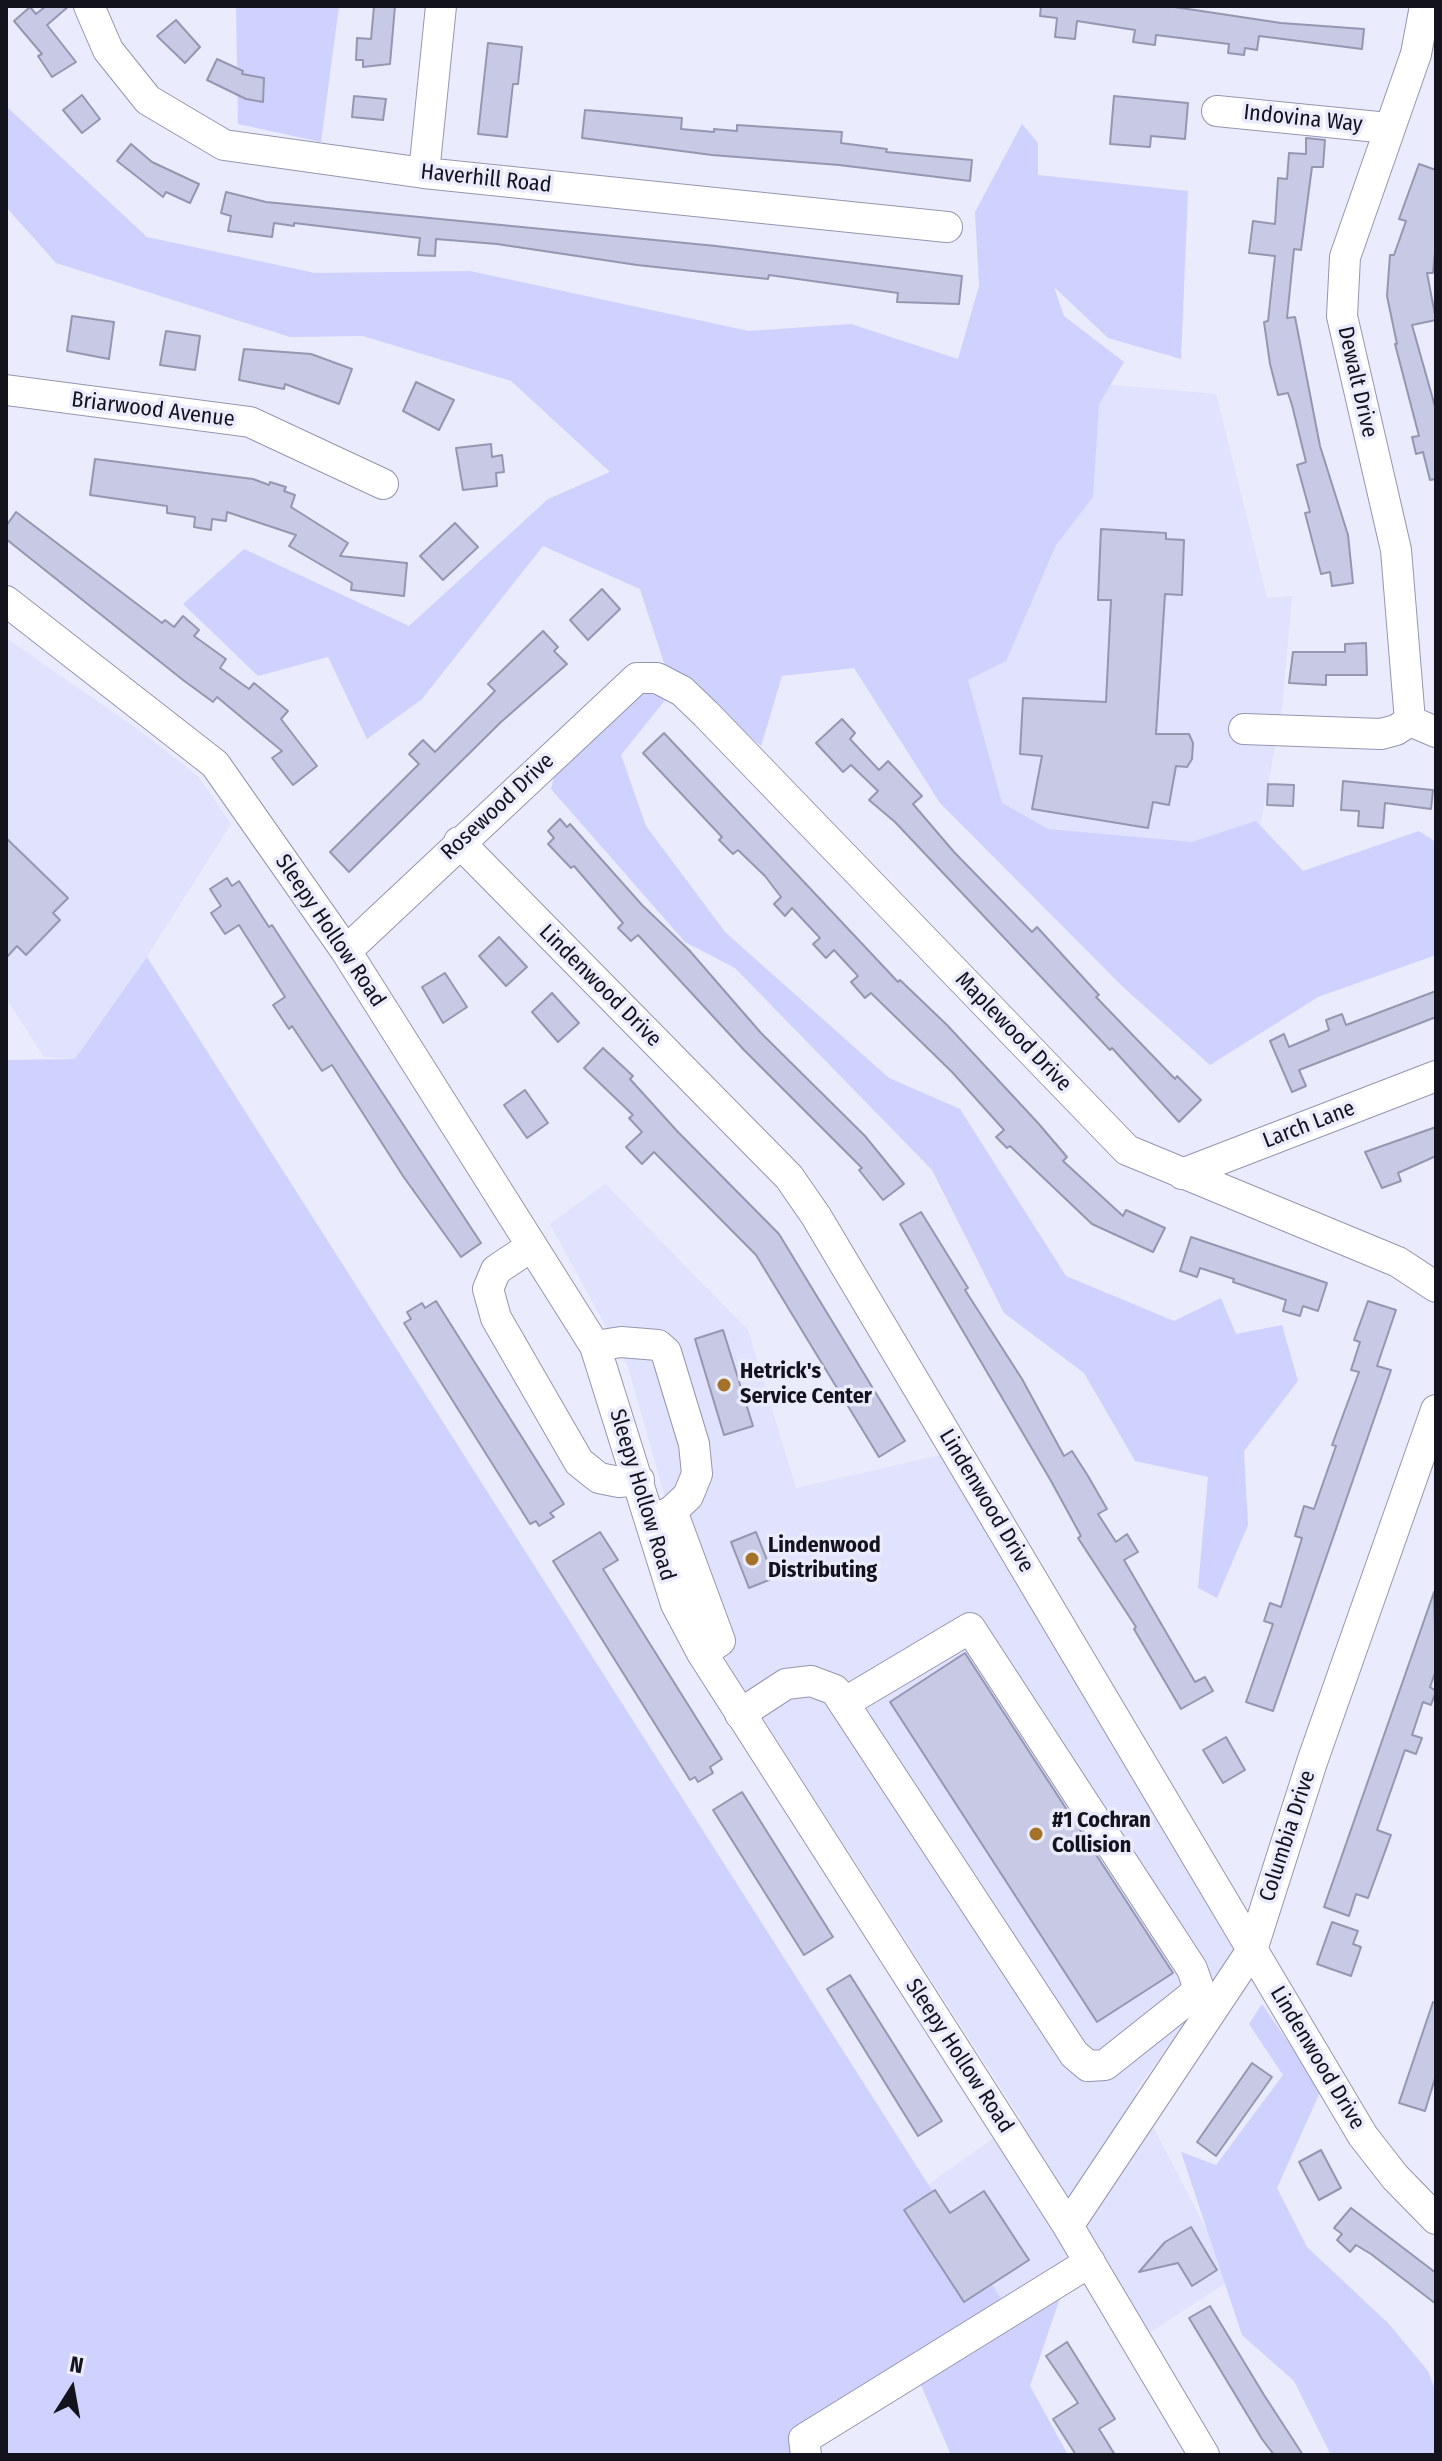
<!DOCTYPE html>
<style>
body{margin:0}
#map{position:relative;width:1442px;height:2461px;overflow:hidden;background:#eaebfc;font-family:"Fira Sans Condensed",sans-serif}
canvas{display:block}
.frame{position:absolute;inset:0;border:8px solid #13131d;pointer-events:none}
.north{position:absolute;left:32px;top:2349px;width:80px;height:80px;-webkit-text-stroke:6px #eaebfc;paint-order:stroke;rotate:11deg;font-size:22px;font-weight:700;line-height:32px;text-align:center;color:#13131d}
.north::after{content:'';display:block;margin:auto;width:28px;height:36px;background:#13131d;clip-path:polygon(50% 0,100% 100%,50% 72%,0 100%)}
</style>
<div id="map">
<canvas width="1442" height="2461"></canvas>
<div class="frame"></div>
<div class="north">N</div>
</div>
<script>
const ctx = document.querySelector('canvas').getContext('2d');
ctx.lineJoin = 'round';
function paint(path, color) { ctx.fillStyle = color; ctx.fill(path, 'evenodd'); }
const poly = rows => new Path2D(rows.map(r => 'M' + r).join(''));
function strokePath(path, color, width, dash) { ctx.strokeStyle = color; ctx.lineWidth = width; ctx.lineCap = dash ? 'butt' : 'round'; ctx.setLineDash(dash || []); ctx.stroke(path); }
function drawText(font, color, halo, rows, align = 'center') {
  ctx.font = font + ' "Fira Sans Condensed",sans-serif'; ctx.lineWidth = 7; ctx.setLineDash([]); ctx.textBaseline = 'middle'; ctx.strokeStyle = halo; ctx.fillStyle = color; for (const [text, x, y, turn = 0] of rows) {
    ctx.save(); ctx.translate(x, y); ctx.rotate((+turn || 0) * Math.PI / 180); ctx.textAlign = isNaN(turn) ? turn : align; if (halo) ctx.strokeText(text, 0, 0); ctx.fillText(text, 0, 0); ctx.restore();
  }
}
paint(poly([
 [967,372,1216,394,1267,598,1292,596,1282,709,1253,865,1057,843,922,763],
 [6,638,140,731,198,776,231,824,116,1005,75,1059,44,1057,6,998],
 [605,1184,748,1330,796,1488,945,1454,1235,1953,1135,2092,1232,2279,1149,2333,1096,2253,966,2327,893,2209,1021,2119,733,1672,694,1599,628,1367,550,1224]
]), '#e0e2fe');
paint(poly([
 [236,6,339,6,321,142,238,124],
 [6,106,147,237,315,273,470,271,749,331,851,324,958,359,979,286,975,212,1022,124,1038,143,1038,175,1188,191,1181,359,1108,338,1054,287,1064,316,1124,362,1099,404,1093,497,1056,545,1006,661,968,680,1002,803,1048,829,1192,842,1256,821,1303,871,1419,831,1436,842,1436,955,1318,997,1210,1065,1123,987,940,803,854,668,782,676,761,746,664,663,640,589,543,546,422,699,367,739,328,657,258,676,183,604,244,549,409,626,548,499,610,472,511,381,363,336,290,337,56,263,6,207],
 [640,690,666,699,621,755,646,826,725,932,889,1078,960,1109,1066,1276,1174,1321,1221,1298,1236,1334,1282,1325,1298,1381,1244,1451,1248,1525,1217,1598,1198,1588,1208,1477,1135,1461,1084,1373,1004,1313,932,1170,735,968,685,942,551,789,556,769],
 [147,957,1010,2313,786,2455,6,2455,6,1060,75,1059],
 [1262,2004,1321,2090,1277,2188,1307,2247,1389,2324,1428,2371,1436,2392,1436,2455,1331,2455,1294,2381,1242,2335,1181,2152,1216,2165,1283,2075,1249,2024],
 [1060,2298,1030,2386,1068,2455,951,2455,921,2385]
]), '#cfd2fe');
const building = poly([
 [46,6,69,6,47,25,76,62,52,77,38,56,42,54,14,21,30,7,36,14,46,6],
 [374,6,395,6,390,64,363,67,363,60,356,60,357,38,371,39,374,6],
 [1041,6,1168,6,1281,23,1364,29,1362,49,1259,36,1257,50,1245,48,1244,55,1228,53,1229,44,1156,35,1155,45,1133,42,1135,30,1077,21,1075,39,1055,37,1057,18,1040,16,1041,6],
 [176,20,200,47,185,63,157,36,176,20],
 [488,43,522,47,518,84,513,84,507,137,478,134,488,43],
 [217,59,243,71,242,74,264,78,263,102,246,99,207,80,217,59],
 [82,95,100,119,82,133,63,110,82,95],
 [354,96,386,99,383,120,352,117,354,96],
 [1114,96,1188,103,1185,139,1151,136,1150,147,1110,144,1114,96],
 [585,110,682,118,681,129,714,132,714,129,737,131,737,125,842,132,841,143,887,149,886,152,972,160,970,181,839,165,712,155,582,138,585,110],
 [1306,138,1325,140,1323,167,1312,167,1301,250,1294,249,1287,318,1295,317,1320,446,1348,535,1353,583,1332,586,1330,572,1321,574,1305,513,1310,512,1297,465,1306,462,1292,405,1288,393,1278,395,1270,364,1264,322,1268,321,1275,256,1249,253,1253,221,1275,224,1278,178,1287,179,1289,153,1306,154,1306,138],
 [131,144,152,162,199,184,190,203,166,192,163,197,117,161,131,144],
 [1419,164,1436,170,1436,241,1433,273,1427,273,1436,320,1412,325,1436,410,1436,479,1430,480,1423,452,1416,454,1412,437,1419,436,1395,344,1397,344,1387,296,1390,255,1394,255,1406,221,1399,219,1419,164],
 [226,192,266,202,716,246,962,276,959,304,897,302,898,293,769,275,768,279,637,265,497,244,436,239,435,256,418,255,420,238,294,223,294,226,274,223,272,237,228,231,231,216,221,213,226,192],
 [72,316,114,322,109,359,67,351,72,316],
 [166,331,200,336,195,370,160,365,166,331],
 [244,349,311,354,352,369,339,404,285,384,284,389,239,380,244,349],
 [416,382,454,400,439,430,403,411,416,382],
 [491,444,492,457,502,455,504,472,496,473,497,486,463,490,456,448,491,444],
 [95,459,253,479,269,485,270,482,286,487,284,491,295,495,291,507,348,543,340,556,407,563,404,596,351,590,352,583,289,546,296,535,227,512,226,521,212,519,211,530,194,527,195,517,167,513,167,506,90,495,95,459],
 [16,512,162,623,165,620,174,627,183,616,199,630,194,636,226,659,220,668,249,689,254,683,288,711,281,719,317,766,293,785,272,758,282,751,217,697,213,702,183,680,6,539,6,526,16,512],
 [455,523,478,547,443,580,420,556,455,523],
 [1101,529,1166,533,1166,539,1184,540,1182,595,1165,594,1156,734,1189,734,1193,743,1192,759,1187,767,1176,766,1169,805,1153,802,1148,828,1032,809,1042,756,1020,754,1023,698,1106,702,1111,600,1098,600,1101,529],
 [602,589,620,609,588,640,570,620,602,589],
 [543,631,558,647,554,651,567,664,501,722,349,872,330,852,419,764,409,754,423,740,435,752,495,691,488,684,543,631],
 [1366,643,1367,675,1326,675,1326,685,1289,683,1293,652,1345,652,1345,644,1366,643],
 [842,719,855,733,850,739,879,770,888,761,922,796,913,804,954,852,1032,932,1037,927,1099,995,1096,997,1175,1079,1177,1076,1201,1100,1179,1122,1112,1048,1110,1050,895,822,869,800,878,791,851,765,843,772,816,743,842,719],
 [664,733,898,982,900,980,947,1025,1038,1123,1067,1157,1063,1161,1123,1216,1126,1210,1165,1228,1153,1252,1092,1224,1010,1146,1007,1148,996,1137,1004,1130,952,1072,871,993,865,998,851,982,858,976,834,950,826,958,813,944,820,938,792,908,785,916,774,904,781,897,765,876,738,850,733,854,719,840,722,837,643,753,664,733],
 [1343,781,1433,790,1431,809,1385,803,1383,828,1358,826,1359,811,1341,810,1343,781],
 [1268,784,1294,785,1293,806,1267,805,1268,784],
 [560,819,567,827,570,824,642,905,689,950,761,1033,865,1136,904,1184,883,1200,859,1170,862,1168,744,1050,638,935,631,941,618,928,623,923,574,866,571,868,548,844,554,838,548,831,560,819],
 [6,838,68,898,53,913,60,920,26,955,17,946,6,958,6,838],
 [227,878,232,886,239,881,269,927,272,925,481,1243,461,1257,403,1176,332,1065,322,1071,292,1026,289,1029,273,1005,285,997,239,925,225,934,211,913,221,906,210,889,227,878],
 [499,937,527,967,506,986,479,956,499,937],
 [445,973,467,1007,443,1023,422,987,445,973],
 [1436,991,1436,1017,1299,1070,1306,1086,1292,1092,1270,1041,1284,1034,1289,1047,1329,1030,1326,1020,1342,1014,1346,1025,1436,991],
 [552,993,579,1023,558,1042,532,1012,552,993],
 [603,1048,633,1076,630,1079,677,1131,779,1234,905,1441,879,1457,756,1255,654,1152,642,1164,626,1147,642,1132,629,1118,633,1115,584,1068,603,1048],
 [525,1090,548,1123,527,1138,504,1105,525,1090],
 [1436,1127,1436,1156,1398,1173,1401,1181,1382,1188,1365,1152,1436,1127],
 [921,1212,968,1288,965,1290,1022,1379,1064,1456,1072,1451,1088,1476,1107,1509,1098,1514,1116,1542,1127,1534,1138,1552,1124,1560,1195,1682,1205,1677,1213,1691,1181,1709,1134,1629,1136,1627,1078,1538,1081,1536,1051,1481,900,1224,921,1212],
 [1191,1237,1327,1283,1318,1311,1303,1306,1300,1316,1283,1311,1286,1300,1233,1282,1234,1279,1200,1268,1197,1277,1180,1271,1191,1237],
 [436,1301,564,1504,550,1513,554,1517,539,1526,536,1521,530,1524,404,1323,411,1319,407,1312,422,1303,425,1308,436,1301],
 [1368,1301,1396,1310,1377,1366,1391,1370,1273,1711,1246,1702,1273,1624,1264,1621,1270,1603,1281,1607,1302,1538,1295,1536,1304,1506,1314,1509,1336,1446,1332,1445,1359,1372,1351,1370,1360,1342,1354,1340,1368,1301],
 [723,1330,753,1426,724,1435,695,1339,723,1330],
 [600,1532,618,1560,603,1569,722,1759,710,1767,713,1773,698,1782,695,1777,690,1780,553,1561,600,1532],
 [756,1532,774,1578,749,1588,731,1542,756,1532],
 [1434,1592,1436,1670,1430,1687,1436,1691,1431,1705,1423,1702,1412,1735,1422,1738,1416,1754,1405,1750,1377,1830,1391,1835,1368,1898,1356,1894,1349,1916,1324,1907,1434,1592],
 [965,1653,1173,1973,1097,2022,890,1702,965,1653],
 [1226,1737,1245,1770,1223,1783,1203,1750,1226,1737],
 [742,1792,833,1937,804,1955,713,1810,742,1792],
 [1332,1922,1358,1931,1353,1944,1361,1947,1351,1976,1317,1964,1332,1922],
 [850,1975,942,2121,918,2136,827,1989,850,1975],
 [1433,2002,1436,2003,1436,2075,1425,2111,1399,2103,1433,2002],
 [1252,2063,1272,2077,1216,2156,1197,2142,1252,2063],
 [1321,2150,1341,2188,1319,2200,1299,2162,1321,2150],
 [935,2190,950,2213,984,2191,1029,2260,964,2302,904,2210,935,2190],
 [1351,2208,1436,2273,1436,2304,1371,2254,1356,2245,1350,2252,1337,2240,1342,2234,1334,2228,1351,2208],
 [1191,2227,1217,2270,1192,2286,1178,2263,1139,2272,1165,2242,1191,2227],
 [1210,2306,1264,2395,1303,2455,1274,2455,1262,2439,1189,2318,1210,2306],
 [1067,2342,1115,2419,1099,2429,1115,2455,1076,2455,1053,2419,1078,2403,1046,2356,1067,2342]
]);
paint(building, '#c7c9e5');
strokePath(building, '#9597b1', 2);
const minor = poly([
 [89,6,108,50,148,100,224,145,424,173,947,227],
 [1217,111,1388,128],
 [424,173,441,6],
 [6,390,250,422,383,484],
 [6,601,215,764,346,951,595,1346,676,1604,702,1653,1068,2226,1204,2455],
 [1410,721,1396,550,1342,316,1345,257,1416,54,1425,6],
 [1244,729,1381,734,1396,730,1410,721,1436,732],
 [459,842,789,1177,816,1216,1363,2136,1395,2177,1436,2219],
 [346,951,637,678,657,678,682,691,706,714,1127,1150,1398,1262,1436,1287],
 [1182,1174,1436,1076],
 [532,1246,496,1270,488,1289,496,1318,579,1462,599,1478,619,1482,639,1480],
 [595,1346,621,1342,658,1345,666,1352,694,1444,697,1474,688,1496,672,1511,651,1521],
 [672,1511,720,1641,702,1653],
 [740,1714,786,1684,811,1681,835,1690,1074,2054,1088,2066,1105,2065,1192,1996,1198,1986,1192,1969,970,1628,844,1703],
 [1068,2226,1252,1950,1312,1762,1436,1410],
 [806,2455,804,2439,1090,2262]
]);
strokePath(minor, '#9496b0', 32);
strokePath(minor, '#fff', 30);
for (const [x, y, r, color] of [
 [724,1385,8,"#a47229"],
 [752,1559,8,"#a47229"],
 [1036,1834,8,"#a47229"]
]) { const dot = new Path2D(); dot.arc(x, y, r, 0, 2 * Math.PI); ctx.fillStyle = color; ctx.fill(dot); strokePath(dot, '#eaebfc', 3); }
drawText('22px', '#13131d', '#eaebfc', [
 ["Indovina Way",1303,119,6],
 ["Haverhill Road",486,179,6],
 ["Dewalt Drive",1357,382,77],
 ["Briarwood Avenue",153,410,7],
 ["Rosewood Drive",498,807,-43],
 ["Sleepy Hollow Road",330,931,56],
 ["Lindenwood Drive",600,986,45],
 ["Maplewood Drive",1013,1032,46],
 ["Larch Lane",1309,1125,-21],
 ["Sleepy Hollow Road",642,1495,73],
 ["Lindenwood Drive",986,1501,59],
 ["Columbia Drive",1288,1836,-72],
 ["Sleepy Hollow Road",959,2056,57],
 ["Lindenwood Drive",1317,2058,59]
]);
drawText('bold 22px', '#13131d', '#eaebfc', [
 ["Hetrick's",740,1372],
 ["Service Center",740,1397],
 ["Lindenwood",768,1546],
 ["Distributing",768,1571],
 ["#1 Cochran",1052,1821],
 ["Collision",1052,1846]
], 'left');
</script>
